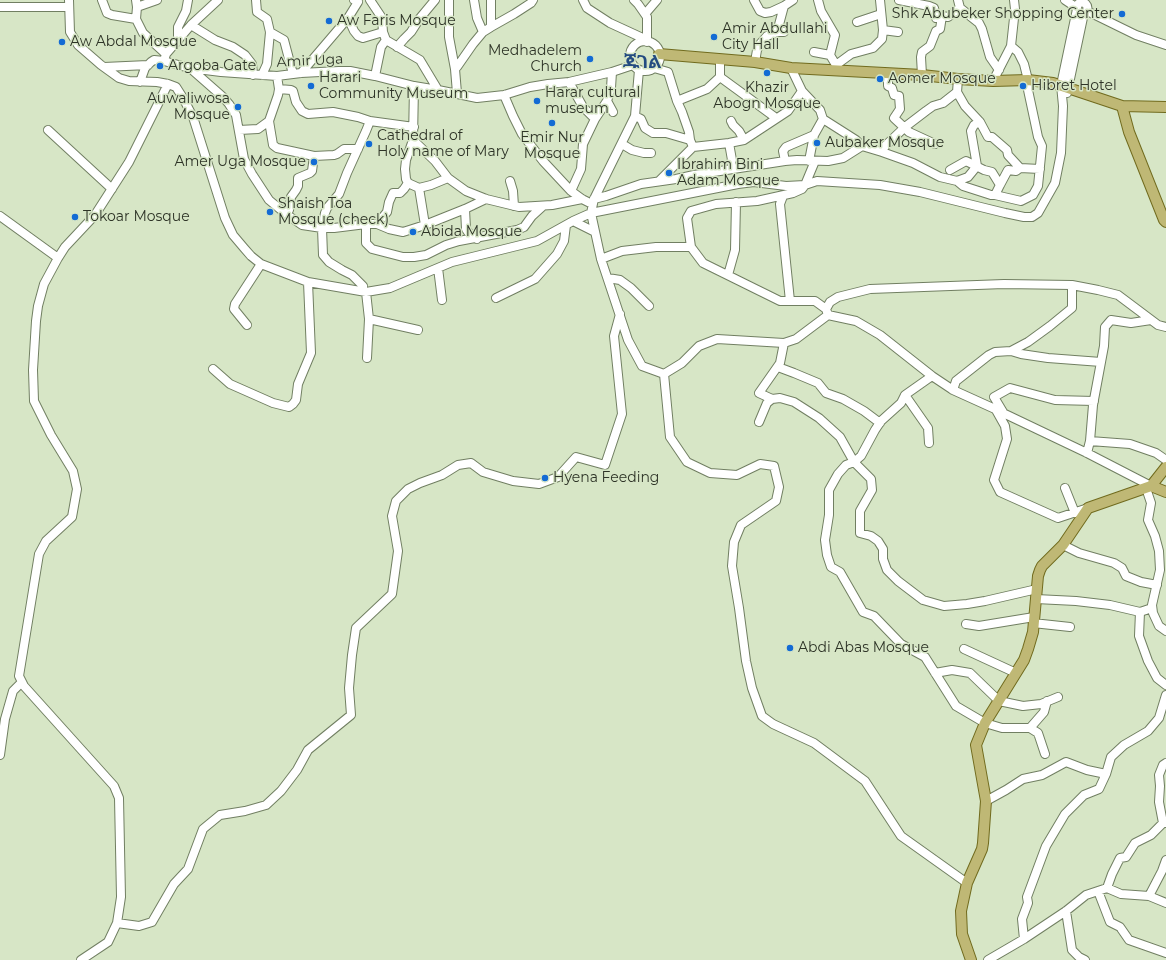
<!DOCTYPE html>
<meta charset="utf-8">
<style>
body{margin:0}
canvas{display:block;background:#d7e6c6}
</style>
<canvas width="1166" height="960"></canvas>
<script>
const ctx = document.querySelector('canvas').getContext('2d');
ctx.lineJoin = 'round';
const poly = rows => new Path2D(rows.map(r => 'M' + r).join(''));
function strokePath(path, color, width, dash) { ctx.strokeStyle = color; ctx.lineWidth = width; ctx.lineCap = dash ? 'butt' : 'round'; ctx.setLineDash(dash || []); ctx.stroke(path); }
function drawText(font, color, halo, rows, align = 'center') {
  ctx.font = font + ' Montserrat,"Noto Sans Ethiopic",sans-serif'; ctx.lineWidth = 3; ctx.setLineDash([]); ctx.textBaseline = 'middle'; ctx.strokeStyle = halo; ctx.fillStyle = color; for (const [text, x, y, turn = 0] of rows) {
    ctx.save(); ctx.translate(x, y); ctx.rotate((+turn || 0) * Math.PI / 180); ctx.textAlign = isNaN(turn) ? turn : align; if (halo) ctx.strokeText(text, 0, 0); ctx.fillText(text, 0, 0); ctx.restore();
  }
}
const minor = poly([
 [69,0,70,32,78,45,101,65,119,78,129,81,157,82,168,84,176,87,183,98,193,117,225,218,233,235,244,248,251,256,261,264,308,282,366,292,390,288,452,262,537,241,573,221,595,232],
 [102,0,107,13,112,15,136,19,143,33,166,54,164,61],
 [136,0,137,7,136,19],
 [256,0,257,12,267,19,270,32,267,64,262,75],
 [370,0,382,18,383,32,386,40,420,60,438,90],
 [449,0,449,37,455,69,457,93],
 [474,0,477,18,483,32],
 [583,0,587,8,610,23,647,40],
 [634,0,638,4,647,17,647,42],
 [754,0,760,11,765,13,771,12,784,6,793,0],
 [818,0,821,11,835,35,830,55,836,65,851,54,873,48,882,39,883,30,880,0],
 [899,0,929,6,934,8,936,18,942,16,940,29,936,31,930,46,922,52,921,57,922,75],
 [958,0,960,8,979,23,982,29,990,57,999,70],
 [1065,0,1077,8],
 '1076.5 8a5.5 5.5 0 1 1 11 0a5.5 5.5 0 1 1-11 0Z',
 [0,7,69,7],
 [137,7,157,0],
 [1087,11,1136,35,1166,45],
 [645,14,657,0],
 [942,16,948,17,960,8],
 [348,18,354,31,358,36,363,38,383,32],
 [857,22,881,14],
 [191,25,215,40,233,47,245,55,252,64,253,75],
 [491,27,514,14,531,3,533,0],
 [883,30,898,32],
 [270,32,284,40,293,74],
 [777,32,784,6],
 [178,41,178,27,186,11,188,0],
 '630 56a15 15 0 1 1 30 0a15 15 0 1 1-30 0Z',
 [397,47,404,39,411,32,420,18,435,0],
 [814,52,830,55],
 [166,54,191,25,218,0],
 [755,62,757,50,760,44,767,36,777,32,784,32],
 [104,67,148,65],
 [457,67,473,44,483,32,491,27,491,0],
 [190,68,223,97,229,104,236,115,244,159,252,174,269,200,286,214,302,225,322,228,323,255,329,262,342,270,352,275,363,286],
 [654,68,668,72,677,101,682,112,689,132,690,140,693,147],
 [639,70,635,116,594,199,591,213,601,259,628,340,642,366,664,374,682,363,699,346,717,339,784,343,796,339,828,315,856,321,880,335,932,376,953,390,995,409,1003,413,1087,453,1151,486],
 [301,73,348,18,358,2,354,0],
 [888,73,888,86,892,88,894,95,899,96,900,109,894,118,909,132,935,144],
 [277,76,279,89,291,90,293,91,296,102,302,111,308,114,333,112,358,117,370,121,366,131,347,173,339,194,327,208,325,213,322,228,334,228,366,224,377,224,387,212,389,202,393,193,400,193,404,189,408,183,406,179,405,169,406,160,413,140,414,86],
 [375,76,381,47,386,40],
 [720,77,776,118],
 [958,79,957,92,965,106,980,122,988,137,992,137,1007,150,1008,155,1020,168],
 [993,81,1011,46,1015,9,1014,0],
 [140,82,145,68,151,62,154,60,164,61,189,68,221,72,277,76,301,73,339,71,350,71,375,76,414,86,438,90,477,98,504,95,530,87,548,84,569,82,612,72,633,65],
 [569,82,583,107,595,119],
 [279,89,278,95,269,121,273,145,277,148,314,156,334,155,337,154,344,149,358,149],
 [802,91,820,110,823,119,856,140,862,146],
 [1067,93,1084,13],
 [504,95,513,116,522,134,543,161,571,191,582,199,592,204],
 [607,101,613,112],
 [677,101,707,89,720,77,720,59],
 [635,116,641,119,645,128,653,133,666,133,690,140],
 [370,121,414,127],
 [731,121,733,125,739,131,744,140],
 [48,130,112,189],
 [239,130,258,129,269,121],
 [413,140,435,161,448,178,466,191,486,199,519,207,552,205,582,199],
 [729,143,732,160,731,162,733,169],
 [622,144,632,150,644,153,651,153],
 [882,152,885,146,905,127,926,111,933,106,943,103,957,92],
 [785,161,783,151,786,147,814,135,823,119],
 [809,161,814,135],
 [815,161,805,185,802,189,793,193,757,201,716,204,691,211,687,218,691,247,703,263,780,301,815,301,826,309],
 [950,170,966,161,984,170,992,172,1000,185,995,195],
 [510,181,513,191,514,206],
 [659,181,693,147,729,143,744,140,788,111,802,91,791,68],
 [957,181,968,177,977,166,971,131,974,125,980,122],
 [408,183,419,188,425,225],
 [1000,185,1008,170,1016,171,1020,168,1040,169],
 [419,188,431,185,448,178],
 [571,191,581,169,583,144,595,119,607,101,611,88,612,72],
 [783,196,780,204,790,301],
 [594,199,606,196,641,184,676,179,694,175,785,161,797,160,828,161,843,158,862,146,882,152,913,163,940,177,957,181,963,186,991,195,995,195,1021,201,1033,195,1038,186,1042,146,1038,137,1034,118,1028,90,1028,80,1024,64,1018,52,1011,46],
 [465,209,466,229,468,232,477,239],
 [286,214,289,210,291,197,296,190,298,186,298,178,310,173,312,171,314,156],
 [0,216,58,258],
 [573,221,591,213,738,184,754,182,786,186,805,185,817,181,880,185,920,192,1005,213,1024,217,1032,217,1038,213,1055,183,1061,153,1063,106,1061,85,1077,9],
 [366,224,366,243,372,249,403,257,414,257,426,255,446,245,459,241,517,230,524,227,532,216,543,206],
 [377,224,389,229,403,232,425,225,465,209,486,199],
 [601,259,622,251,656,247,691,247],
 [438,268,442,300],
 [728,275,735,250,736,202],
 [608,278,620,280,631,288,649,306],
 [366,292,369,319,367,358],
 [496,298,535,279,557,254,564,241,566,225],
 [828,315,826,309,830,302,838,297,870,289,1004,284,1072,285,1098,290,1118,295,1158,325,1166,327],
 [369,319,418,330],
 [247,325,234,309,235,304,261,264],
 [1011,351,1021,354,1048,358,1101,362],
 [778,367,794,373,818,383,826,393,843,399,864,411,880,423],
 [213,369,230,384,273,403,289,407,293,404,296,400,298,384,311,353,308,282],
 [664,374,670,437,687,462,710,473,737,475,760,464,774,466,779,487,776,501,741,525,734,542,732,566,739,608,746,661,752,688,762,716,773,724,814,743,865,781,901,836,967,883],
 [953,390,956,381,989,355,995,352,1011,351,1028,342,1050,326,1072,308,1072,285],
 [905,395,928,428,929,443],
 [772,399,759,393,780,363,784,343],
 [996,410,1005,426,1007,439,994,480,1000,492,1058,518,1088,508],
 [1003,412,994,397,1010,388,1055,400,1094,401],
 [759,422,767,403,772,399,780,398,794,402,819,418,840,437,854,462,861,456,875,430,881,421,901,403,905,395,932,376],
 [1090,441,1130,444,1156,453,1166,460],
 [1087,453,1090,441,1093,405,1104,346,1105,327,1111,320,1131,323,1151,320],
 [1065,488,1075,513],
 [1146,488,1151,503,1148,520,1155,536,1159,551,1160,570,1152,605,1153,613,1159,626,1166,631],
 [1063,545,1079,553,1114,563,1122,568,1126,576,1141,582,1157,585],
 [1037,589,985,601,967,604,944,606,923,600,898,581,887,570,883,559,883,549,878,541,871,536,860,533,860,511,872,490,871,479,854,462,846,465,838,474,829,490,829,515,825,540,827,555,831,567,840,572,863,612,874,616,901,644,925,657,956,706,985,723,1002,728,1030,728,1044,712,1047,701],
 [1036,599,1076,601,1110,605,1140,612,1152,608],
 [1140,612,1139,636,1148,661,1157,678,1166,685],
 [1033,623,1070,627],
 [966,624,979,626,1034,617],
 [964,649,1016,673],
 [935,673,952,670,970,673,999,701,1023,706,1041,704,1058,697],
 [1030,728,1038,733,1045,754],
 [0,755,5,719,13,691,22,682],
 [986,801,1006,790,1023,779,1042,775,1066,762,1087,770,1106,774,1111,757,1124,745,1148,731,1159,718,1166,695],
 [1163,823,1159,802,1160,786,1159,775,1163,765,1166,763],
 [1107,888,1112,874,1120,858,1126,857,1135,843,1151,835,1163,823,1166,823],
 [1098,891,1110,922,1120,927,1129,940,1166,953],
 [1149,896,1162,871,1166,860],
 [1066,911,1072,950,1079,957,1085,960],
 [117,923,139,926,152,922,174,884,188,869,203,829,220,815,245,811,266,805,281,791,297,770,308,750,351,715,349,688,352,655,356,628,392,594,398,551,392,516,396,501,408,489,420,483,442,475,458,465,471,463,483,472,513,481,539,484,558,477,576,457,605,465,622,414,614,336,620,314],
 [1024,939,1022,919,1028,903,1027,897,1046,846,1065,814,1084,795,1099,789,1106,774],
 [81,960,108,942,117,923,121,897,119,798,114,786,24,686,19,676,39,554,46,541,72,517,77,489,73,471,51,435,34,401,33,370,36,321,38,306,44,284,58,258,65,247,95,215,129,162,168,84],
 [988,960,1024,939,1066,911,1086,895,1107,888,1121,894,1149,896,1166,903]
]);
const major = poly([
 [659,54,755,62,791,68,922,75,958,79,993,81,1028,80,1053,83,1122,106,1166,107],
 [1122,106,1129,132,1164,220,1166,222],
 [1151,486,1166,492],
 [971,960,962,934,961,911,967,883,982,849,983,843,986,801,976,745,985,723,1024,660,1028,649,1033,632,1038,576,1040,570,1042,566,1063,545,1088,508,1151,486,1166,467]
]);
strokePath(minor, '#717f62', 10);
strokePath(major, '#716b1e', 12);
strokePath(minor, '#fff', 8);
strokePath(major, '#bfb875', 10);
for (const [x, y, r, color] of [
 [1122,14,4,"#136bd4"],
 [329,21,4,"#136bd4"],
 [714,37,4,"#136bd4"],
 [62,42,4,"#136bd4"],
 [590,59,4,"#136bd4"],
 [160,66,4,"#136bd4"],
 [767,73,4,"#136bd4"],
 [880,79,4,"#136bd4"],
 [311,86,4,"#136bd4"],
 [1023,86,4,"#136bd4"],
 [537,101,4,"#136bd4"],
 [238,107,4,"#136bd4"],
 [552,123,4,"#136bd4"],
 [817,143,4,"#136bd4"],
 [369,144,4,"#136bd4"],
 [314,162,4,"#136bd4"],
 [669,173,4,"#136bd4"],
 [270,212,4,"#136bd4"],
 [75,217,4,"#136bd4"],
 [413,232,4,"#136bd4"],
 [545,478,4,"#136bd4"],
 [790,648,4,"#136bd4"]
]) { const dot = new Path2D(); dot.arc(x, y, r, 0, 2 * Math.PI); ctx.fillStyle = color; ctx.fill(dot); strokePath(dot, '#d7e6c6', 1.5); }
drawText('14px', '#2e3427', '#d7e6c6', [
 ["Shk Abubeker Shopping Center",1114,14,"right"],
 ["Aw Faris Mosque",337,21],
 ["Amir Abdullahi",722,29],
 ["City Hall",722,45],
 ["Aw Abdal Mosque",70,42],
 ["Medhadelem",582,51,"right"],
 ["Church",582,67,"right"],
 ["Argoba Gate",168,66],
 ["Harari",319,78],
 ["Community Museum",319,94],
 ["Aomer Mosque",888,79],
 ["Hibret Hotel",1031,86],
 ["Khazir",767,88,"center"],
 ["Abogn Mosque",767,104,"center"],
 ["Harar cultural",545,93],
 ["museum",545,109],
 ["Auwaliwosa",230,99,"right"],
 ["Mosque",230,115,"right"],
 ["Cathedral of",377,136],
 ["Holy name of Mary",377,152],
 ["Emir Nur",552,138,"center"],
 ["Mosque",552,154,"center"],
 ["Aubaker Mosque",825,143],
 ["Amer Uga Mosque",306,162,"right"],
 ["Ibrahim Bini",677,165],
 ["Adam Mosque",677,181],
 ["Shaish Toa",278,204],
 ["Mosque (check)",278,220],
 ["Tokoar Mosque",83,217],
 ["Abida Mosque",421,232],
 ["Hyena Feeding",553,478],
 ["Abdi Abas Mosque",798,648]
], 'left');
drawText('14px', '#2e3427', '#d7e6c6', [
 ["Amir Uga",310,61,-3]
]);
drawText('bold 18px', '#244b81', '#d7e6c6', [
 ["ጁገል",642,63]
]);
</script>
